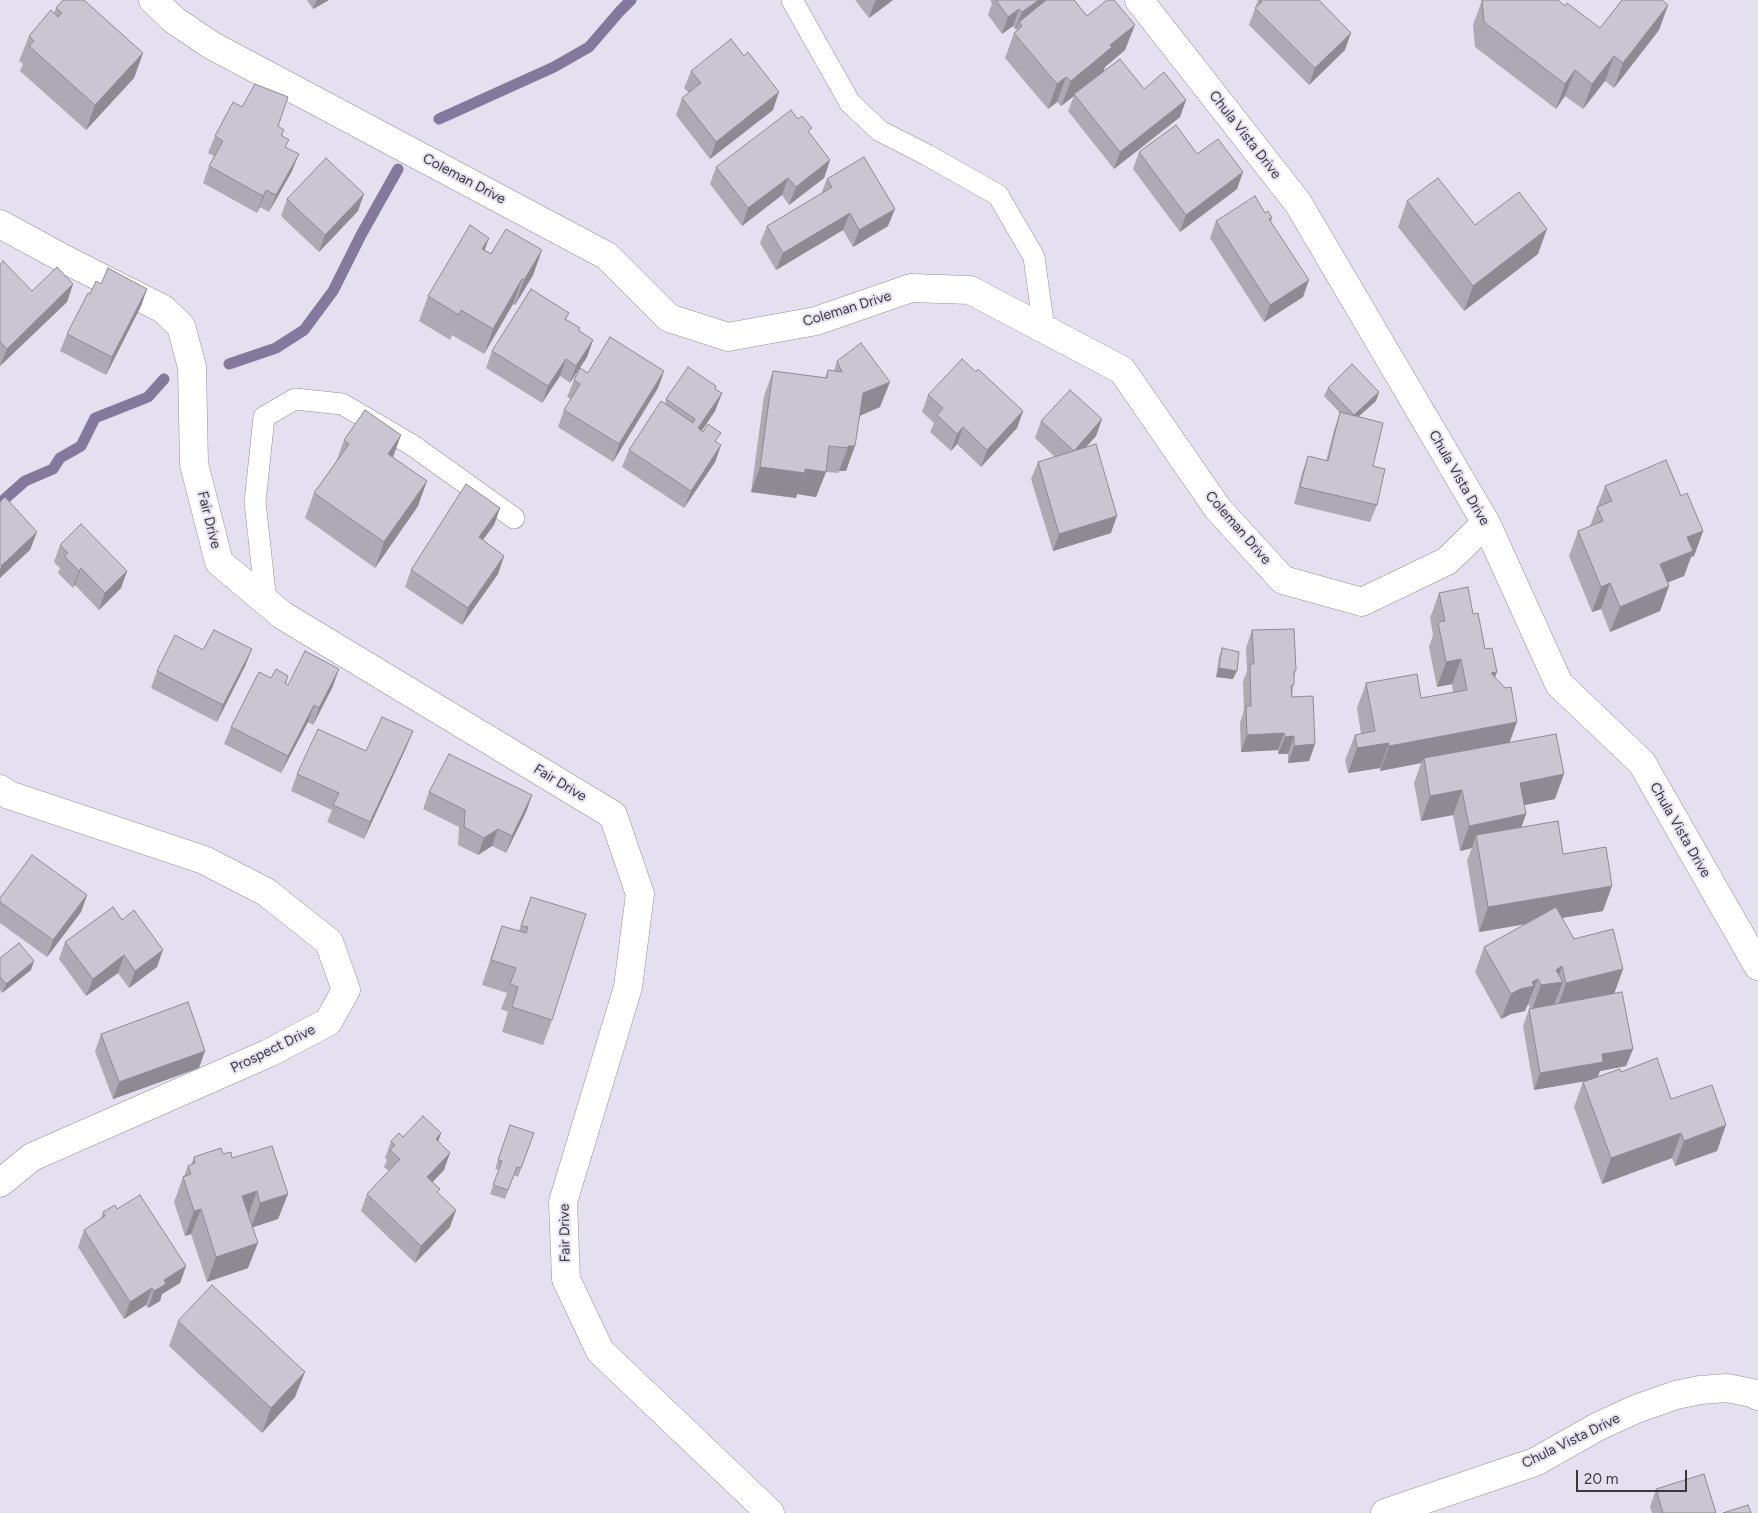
<!DOCTYPE html>
<style>
body{margin:0}
#map{position:relative;width:1758px;height:1513px;overflow:hidden;background:#e4e0ef;font-family:Figtree,sans-serif}
canvas{display:block}
.scale{position:absolute;left:1576px;top:1470px;width:111px;height:22px;box-sizing:border-box;border:2px solid #38373d;border-top:0;padding-left:6px;font-size:15px;line-height:18px;white-space:nowrap;color:#38373d;-webkit-text-stroke:4px #e4e0ef;paint-order:stroke}
</style>
<div id="map">
<canvas width="1758" height="1513"></canvas>
<div class="scale">20 m</div>
</div>
<script>
const ctx = document.querySelector('canvas').getContext('2d');
ctx.lineJoin = 'round';
const poly = rows => new Path2D(rows.map(r => 'M' + r).join(''));
function strokePath(path, color, width, dash) { ctx.strokeStyle = color; ctx.lineWidth = width; ctx.lineCap = dash ? 'butt' : 'round'; ctx.setLineDash(dash || []); ctx.stroke(path); }
function paint(path, color) { ctx.fillStyle = color; ctx.fill(path, 'evenodd'); }
function drawText(font, color, halo, rows, align = 'center') {
  ctx.font = font + ' Figtree,sans-serif'; ctx.lineWidth = 4; ctx.setLineDash([]); ctx.textBaseline = 'middle'; ctx.strokeStyle = halo; ctx.fillStyle = color; for (const [text, x, y, turn = 0] of rows) {
    ctx.save(); ctx.translate(x, y); ctx.rotate((+turn || 0) * Math.PI / 180); ctx.textAlign = isNaN(turn) ? turn : align; if (halo) ctx.strokeText(text, 0, 0); ctx.fillText(text, 0, 0); ctx.restore();
  }
}
strokePath(poly([
 [439,119,554,67,589,47,620,11,631,0],
 [229,364,276,348,304,330,333,291,361,235,398,169],
 [0,503,25,481,53,469,60,458,81,446,95,418,148,397,164,379]
]), '#82799c', 11);
const lane = poly([
 [792,0,850,103,880,131,927,155,998,195,1034,257,1044,329],
 [266,602,255,502,264,417,295,399,342,404,412,445,514,518]
]);
const street = poly([
 [153,0,174,20,211,45,607,256,669,318,728,337,816,321,911,288,970,290,1122,370,1218,509,1283,580,1362,602,1447,561,1486,523],
 [1139,0,1298,203,1486,523,1559,684,1642,763,1758,966],
 [0,224,68,261,163,309,181,326,192,367,194,464,219,562,282,615,613,815,640,894,628,987,563,1202,566,1279,600,1351,770,1513],
 [0,789,9,795,204,860,266,892,329,942,346,990,328,1022,269,1053,32,1157,0,1183],
 [1385,1513,1535,1462,1599,1426,1636,1409,1676,1395,1700,1390,1727,1388,1752,1393,1758,1396]
]);
strokePath(lane, '#928f9c', 22);
strokePath(street, '#928f9c', 29);
strokePath(lane, '#fff', 21);
strokePath(street, '#fff', 28);
paint(poly([
 [307,0,329,0,313,9],
 [855,0,893,0,869,18],
 [990,0,1074,0,1087,16,1125,50,1105,67,1103,72,1144,89,1186,100,1180,117,1114,169,1068,111,1074,96,1061,106,1057,102,1048,109,1005,58,1014,33,1016,31,1017,28,1015,29,1013,26,1002,34,988,15,992,3],
 [1258,0,1319,0,1345,50,1309,85,1249,25],
 [1482,0,1565,6,1600,28,1668,5,1659,30,1614,88,1605,81,1583,109,1565,96,1556,109,1475,47,1473,25],
 [56,8,143,53,134,78,86,130,20,71,23,64,19,61,29,36,54,13],
 [691,71,773,110,710,159,676,115,682,98,689,93,684,88],
 [278,126,284,130,282,135,292,171,269,212,260,207,257,213,203,183,209,166,214,156,208,153,215,136],
 [1139,152,1237,189,1180,232,1133,169],
 [830,160,824,178,789,205,782,195,742,226,710,184,716,167],
 [827,179,888,226,853,247,843,230,776,270,760,243,767,226,821,194],
 [287,199,358,211,319,252,281,216],
 [1407,201,1475,225,1538,254,1464,311,1398,227],
 [1265,213,1272,218,1271,222,1303,297,1264,322,1210,238,1216,221],
 [485,250,491,254,542,250,533,275,515,305,513,304,484,354,452,335,450,340,419,321,428,296],
 [0,265,32,291,73,284,67,302,0,366],
 [101,284,147,289,141,306,106,375,60,351,67,334,90,294],
 [569,313,566,319,580,328,578,331,593,340,587,357,570,383,560,376,542,403,486,368,492,351],
 [837,361,880,407,860,416,846,471,839,471,838,473,826,472,816,497,797,494,796,498,751,492,764,396,773,371,825,378,828,370,834,371],
 [664,371,658,388,613,462,558,427,564,410,571,399,567,397,574,380,588,373],
 [976,372,1023,411,1017,428,981,467,957,444,951,451,930,432,934,423,922,412,928,395],
 [716,386,715,389,722,393,715,411,702,431,721,445,715,462,684,508,622,467,629,450,665,404,666,399],
 [1328,388,1379,392,1376,401,1358,417,1373,466,1377,505,1370,522,1294,504,1302,473,1308,456,1326,461,1334,430,1340,413,1324,396],
 [1102,419,1096,436,1086,447,1111,533,1053,551,1031,479,1038,462,1055,457,1035,438,1041,421],
 [344,440,393,457,418,506,375,568,305,518,314,493,336,462],
 [1605,486,1681,496,1703,531,1694,556,1691,557,1684,576,1667,583,1669,586,1660,611,1610,632,1601,609,1592,612,1569,556,1578,531,1590,526],
 [500,508,494,525,483,540,504,556,498,574,462,625,405,587,411,570],
 [60,545,127,571,121,588,99,610,75,585,73,588,58,573,60,568,54,562],
 [1439,593,1473,614,1495,677,1510,742,1555,799,1524,805,1526,814,1521,827,1563,854,1603,911,1562,918,1574,939,1623,969,1614,994,1633,1049,1626,1066,1600,1071,1597,1077,1621,1072,1671,1099,1717,1151,1675,1166,1672,1158,1602,1184,1574,1107,1583,1082,1586,1081,1534,1090,1523,1026,1529,1009,1531,1009,1528,1004,1525,1011,1511,1014,1501,1019,1475,972,1484,947,1526,924,1479,932,1467,860,1472,848,1460,851,1453,815,1421,821,1414,783,1421,763,1380,771,1380,768,1348,773,1345,760,1355,735,1361,734,1357,708,1366,683,1421,698,1453,692,1452,684,1437,687,1429,647,1433,635,1430,618],
 [1252,630,1296,670,1294,676,1292,697,1315,744,1309,761,1288,763,1288,754,1278,754,1278,750,1241,752,1240,723,1244,710,1243,681,1247,671,1246,648],
 [1222,648,1233,679,1216,677,1219,657],
 [252,649,245,666,217,722,151,688,157,671,203,650],
 [288,676,286,684,288,685,333,686,313,725,308,722,281,773,224,744,231,727,271,678],
 [413,731,406,748,364,839,327,822,332,810,291,791,297,774,366,751],
 [429,792,532,795,526,812,506,853,492,846,478,855,458,845,459,827,423,809],
 [87,895,81,912,47,957,0,923,0,898],
 [531,897,552,1020,543,1045,502,1032,508,1012,501,1009,507,993,482,985,493,951,502,926,519,931],
 [113,907,157,967,129,988,118,973,86,996,59,959,65,942],
 [0,958,31,970,2,993,0,990],
 [101,1034,199,1068,113,1099,95,1051],
 [510,1125,534,1133,518,1177,514,1175,505,1199,490,1194,499,1170,495,1169],
 [441,1133,438,1141,444,1170,432,1182,438,1193,450,1227,415,1263,361,1211,367,1194,389,1171,384,1167,387,1160,385,1158,391,1141,403,1137],
 [223,1154,232,1158,288,1194,278,1219,252,1227,248,1268,207,1282,191,1234,185,1236,174,1202,183,1177,184,1176,188,1166,191,1165,194,1157],
 [117,1209,186,1266,180,1283,162,1294,160,1301,148,1308,146,1305,124,1319,78,1247,84,1230,100,1220,103,1212],
 [178,1321,295,1397,262,1433,169,1346],
 [1656,1489,1716,1513,1652,1513,1650,1507]
]), '#ada9b5');
paint(poly([
 [317,0,329,0,313,9],
 [877,0,893,0,869,18,875,1],
 [1039,0,1056,0,1019,22,1017,28,1015,29,1022,12],
 [1668,5,1659,30,1614,88,1623,63],
 [1019,9,1013,26,1002,34,1008,17],
 [1135,25,1125,50,1105,67,1103,72,1074,94,1074,96,1061,106,1071,81,1110,45],
 [1351,33,1345,50,1309,85,1315,68],
 [143,53,134,78,86,130,95,105],
 [1614,56,1605,81,1583,109,1592,84],
 [1575,70,1565,96,1556,109,1565,84],
 [1066,77,1057,102,1048,109,1057,84],
 [779,92,773,110,710,159,716,142],
 [1186,100,1180,117,1114,169,1120,152],
 [299,154,292,171,269,212,276,195],
 [830,160,824,178,789,205,796,187],
 [1243,172,1237,189,1180,232,1186,215],
 [788,178,782,195,742,226,748,208],
 [266,190,260,207,257,213,263,196],
 [364,194,358,211,319,252,325,235],
 [895,209,888,226,853,247,859,230],
 [850,213,843,230,776,270,783,253],
 [1547,229,1538,254,1464,311,1473,286],
 [489,238,480,263,482,249],
 [542,250,533,275,515,305,524,280],
 [522,279,513,304,484,354,493,329],
 [1309,280,1303,297,1264,322,1270,305],
 [73,284,67,302,0,366,7,349],
 [147,289,141,306,106,375,112,357],
 [593,340,587,357,570,383,576,366],
 [566,359,560,376,542,403,548,386],
 [664,371,658,388,613,462,619,444],
 [890,382,880,407,854,418,863,393],
 [1379,392,1376,401,1350,424,1354,415],
 [722,393,715,411,692,445,698,428],
 [1023,411,1017,428,981,467,987,450],
 [1102,419,1096,436,1067,468,1074,451],
 [963,427,957,444,951,451,957,434],
 [401,435,392,460,388,454],
 [721,445,715,462,684,508,691,491],
 [848,446,855,446,846,471,839,471,848,448],
 [760,467,805,469,826,472,816,497,797,494,796,498,751,492],
 [427,481,418,506,375,568,384,542],
 [500,508,494,525,472,554,479,537],
 [1117,516,1111,533,1053,551,1059,534],
 [1703,531,1694,556,1691,557,1684,576,1651,589,1660,564,1687,537],
 [37,532,30,550,0,578,0,569,1,566],
 [504,556,498,574,462,625,468,608],
 [81,568,75,585,73,588,79,571],
 [127,571,121,588,99,610,105,593],
 [1610,583,1601,609,1592,612,1601,587],
 [1669,586,1660,611,1610,632,1620,607],
 [252,649,245,666,217,722,223,705],
 [1461,659,1452,684,1437,687,1446,662],
 [1219,668,1237,671,1233,679,1216,677],
 [339,669,333,686,313,725,319,708],
 [1497,672,1487,697,1491,673],
 [314,705,308,722,281,773,288,756],
 [1517,722,1508,747,1424,758,1421,763,1380,771,1389,746],
 [413,731,406,748,364,839,370,822],
 [1284,733,1278,750,1241,752,1247,735],
 [1294,736,1288,754,1278,754,1285,737],
 [1389,743,1380,768,1348,773,1357,748],
 [1315,744,1309,761,1288,763,1294,746],
 [1564,774,1555,799,1510,808,1520,783],
 [1462,790,1453,815,1421,821,1430,796],
 [532,795,526,812,506,853,512,836],
 [1526,814,1517,840,1476,835,1472,848,1460,851,1469,826],
 [498,829,492,846,478,855,484,838],
 [1612,886,1603,911,1479,932,1488,907],
 [87,895,81,912,47,957,53,940],
 [163,950,157,967,129,988,135,971],
 [124,955,118,973,86,996,93,979],
 [34,961,31,970,2,993,6,984],
 [1562,966,1556,983,1563,982,1553,1007,1532,1010,1541,985,1556,970],
 [1623,969,1614,994,1557,1008,1566,983],
 [1538,979,1525,1011,1511,1014,1501,1019,1511,994],
 [1633,1049,1626,1066,1600,1071,1597,1079,1534,1090,1540,1073,1602,1054],
 [205,1051,199,1068,113,1099,119,1082],
 [1726,1125,1717,1151,1675,1166,1684,1141],
 [441,1133,435,1151,436,1139],
 [1681,1133,1672,1158,1602,1184,1611,1158],
 [450,1153,444,1170,421,1194,427,1177],
 [257,1191,248,1216,242,1196],
 [288,1194,278,1219,251,1228,260,1203],
 [201,1209,191,1234,185,1236,194,1211],
 [456,1210,450,1227,415,1263,421,1246],
 [258,1243,248,1268,207,1282,216,1257],
 [186,1266,180,1283,162,1294,160,1301,148,1308,154,1291,164,1280],
 [152,1288,146,1305,124,1319,130,1302],
 [305,1372,295,1397,262,1433,271,1408]
]), '#8d8a94');
const building = poly([
 [63,0,84,0,143,53,95,105,29,46,34,41,29,36,51,10,58,17,62,13,56,8,63,0],
 [996,0,1039,0,1022,12,1019,9,1008,17,996,0],
 [1046,0,1074,0,1087,16,1107,0,1114,0,1135,25,1110,45,1112,47,1071,81,1066,77,1057,84,1014,33,1022,26,1019,22,1046,0],
 [1260,0,1319,0,1351,33,1315,68,1255,8,1262,2,1260,0],
 [1482,0,1558,0,1565,6,1567,3,1600,28,1622,0,1662,0,1668,5,1623,63,1614,56,1592,84,1575,70,1565,84,1484,22,1482,0],
 [731,39,744,56,748,52,779,92,716,142,682,98,701,83,691,71,731,39],
 [1120,59,1144,89,1164,72,1186,100,1120,152,1074,94,1120,59],
 [255,84,288,97,278,126,284,130,281,135,289,140,285,147,299,154,276,195,266,190,263,196,209,166,223,141,215,136,233,102,242,107,255,84],
 [791,110,798,119,802,116,812,128,808,131,830,160,796,187,788,178,748,208,716,167,791,110],
 [1176,125,1197,154,1218,139,1243,172,1186,215,1139,152,1176,125],
 [864,157,895,209,859,230,850,213,783,253,767,226,832,187,827,179,864,157],
 [326,158,364,194,325,235,287,199,326,158],
 [1438,178,1475,225,1519,192,1547,229,1473,286,1407,201,1438,178],
 [1255,196,1265,213,1268,211,1272,218,1269,219,1309,280,1270,305,1216,221,1255,196],
 [470,225,489,238,482,249,491,254,506,229,542,250,524,280,522,279,493,329,461,310,459,315,428,296,470,225],
 [3,261,32,291,57,267,73,284,7,349,0,342,0,265,3,261],
 [108,268,147,289,112,357,67,334,88,293,90,294,96,281,101,284,108,268],
 [531,289,569,313,565,319,580,328,578,330,593,340,576,366,566,359,548,386,492,351,531,289],
 [610,337,664,371,619,444,564,410,580,384,574,380,580,368,588,373,610,337],
 [861,343,890,382,863,393,855,446,848,446,848,448,829,446,826,472,805,469,805,473,760,467,773,371,827,378,828,370,842,372,837,361,861,343],
 [962,359,976,372,978,369,1023,411,987,450,963,427,957,434,937,415,943,408,928,395,962,359],
 [1352,364,1379,392,1354,415,1328,388,1352,364],
 [688,367,716,386,715,389,722,393,698,428,703,432,708,424,721,433,715,441,721,445,691,491,629,450,661,401,693,423,695,419,666,399,688,367],
 [1070,390,1102,419,1074,451,1041,421,1070,390],
 [365,410,401,435,388,454,427,481,384,542,314,493,349,444,344,440,365,410],
 [1340,412,1383,423,1373,466,1385,469,1377,505,1300,487,1308,456,1328,461,1340,412],
 [1096,444,1117,516,1059,534,1038,462,1096,444],
 [1666,460,1681,496,1687,493,1703,531,1687,537,1693,551,1660,564,1669,586,1620,607,1610,583,1601,587,1578,531,1603,521,1597,507,1612,501,1605,486,1666,460],
 [466,484,500,508,479,537,504,556,468,608,411,570,466,484],
 [5,497,37,532,1,566,0,564,0,502,5,497],
 [81,524,127,571,105,593,81,568,79,571,64,556,68,553,60,545,81,524],
 [1468,587,1473,614,1478,613,1485,649,1492,648,1497,672,1491,673,1505,688,1511,687,1517,722,1389,746,1389,743,1357,748,1355,735,1375,731,1366,683,1417,674,1421,698,1467,690,1461,659,1446,662,1438,622,1445,621,1439,593,1468,587],
 [1294,629,1296,670,1294,671,1294,685,1291,686,1292,697,1313,696,1315,744,1294,746,1294,736,1285,737,1284,733,1247,735,1246,706,1251,706,1250,664,1254,664,1252,630,1294,629],
 [214,630,252,649,223,705,157,671,175,635,203,650,214,630],
 [1222,648,1239,652,1237,671,1219,668,1222,648],
 [305,651,339,669,319,708,314,705,288,756,231,727,259,672,271,678,276,669,288,676,285,683,288,685,305,651],
 [382,717,413,731,370,822,333,805,339,793,297,774,318,729,366,751,382,717],
 [1556,734,1564,774,1520,783,1526,814,1469,826,1462,790,1430,796,1424,758,1556,734],
 [449,754,532,795,512,836,498,829,484,838,464,827,465,810,429,792,449,754],
 [1558,821,1563,854,1606,847,1612,886,1488,907,1476,835,1558,821],
 [32,855,87,895,53,940,0,902,0,898,32,855],
 [531,897,586,914,552,1020,512,1007,518,987,510,984,516,968,491,960,502,926,526,933,528,927,521,926,531,897],
 [113,907,122,920,134,910,163,950,135,971,124,955,93,979,65,942,113,907],
 [1556,907,1574,939,1613,929,1623,969,1566,983,1562,966,1556,970,1563,982,1541,985,1538,979,1532,982,1534,986,1520,989,1511,994,1484,947,1556,907],
 [19,943,34,961,6,984,0,977,0,958,19,943],
 [1622,992,1633,1049,1602,1054,1603,1062,1540,1073,1529,1009,1622,992],
 [188,1002,205,1051,119,1082,101,1034,188,1002],
 [1657,1058,1671,1099,1712,1085,1726,1125,1684,1141,1681,1133,1611,1158,1583,1082,1620,1069,1621,1072,1657,1058],
 [423,1116,441,1133,436,1139,450,1153,427,1177,440,1189,437,1192,456,1210,421,1246,367,1194,400,1159,390,1150,395,1145,391,1141,399,1133,403,1137,423,1116],
 [510,1125,534,1133,521,1168,517,1167,508,1190,493,1185,502,1161,498,1160,510,1125],
 [272,1146,288,1194,260,1203,257,1191,242,1196,258,1243,216,1257,201,1209,194,1211,183,1177,191,1174,188,1166,195,1163,194,1157,221,1148,223,1154,231,1152,232,1158,272,1146],
 [140,1195,186,1266,164,1280,166,1284,154,1291,152,1288,130,1302,84,1230,105,1216,103,1212,115,1205,117,1209,140,1195],
 [212,1285,305,1372,271,1408,178,1321,212,1285],
 [1704,1474,1716,1513,1663,1513,1656,1489,1704,1474],
 [1748,1505,1751,1513,1723,1513,1748,1505]
]);
paint(building, '#c9c5d3');
strokePath(building, '#8d8a94', 1);
drawText('14px', '#38373d', '#e4e0ef', [
 ["Chula Vista Drive",1245,135,52],
 ["Coleman Drive",464,179,28],
 ["Coleman Drive",847,309,-17],
 ["Chula Vista Drive",1459,478,60],
 ["Fair Drive",209,520,76],
 ["Coleman Drive",1238,528,49],
 ["Fair Drive",560,783,31],
 ["Chula Vista Drive",1680,830,60],
 ["Prospect Drive",273,1049,-26],
 ["Fair Drive",565,1233,-91],
 ["Chula Vista Drive",1571,1441,-26]
]);
</script>
